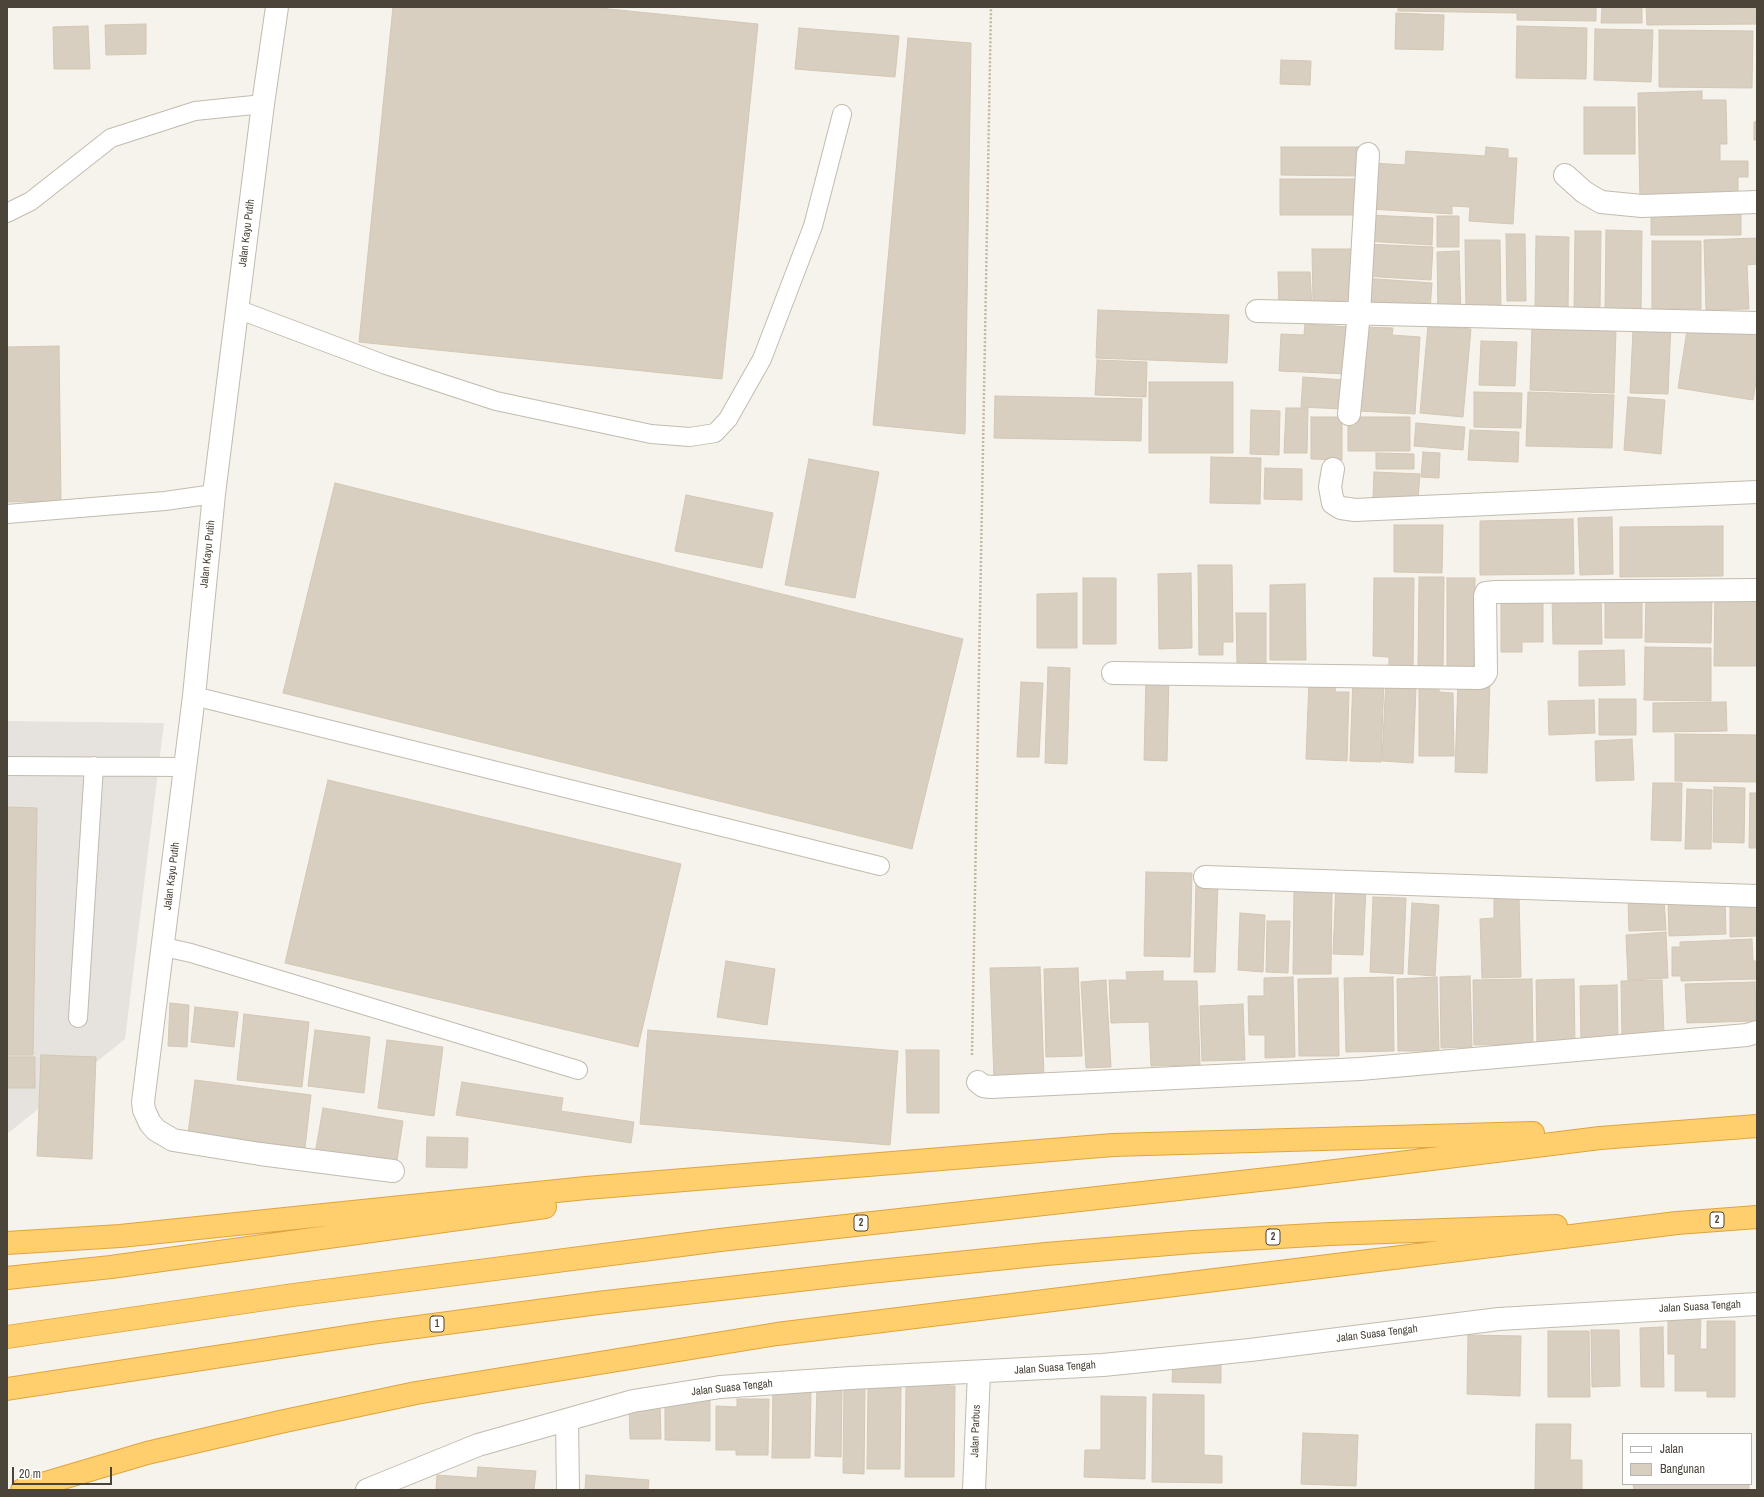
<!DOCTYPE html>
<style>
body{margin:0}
#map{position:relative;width:1764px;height:1497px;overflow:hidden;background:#f6f3ec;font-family:"Archivo Narrow",sans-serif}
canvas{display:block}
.frame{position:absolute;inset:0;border:8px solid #4b4439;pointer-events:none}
.legend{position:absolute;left:1622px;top:1433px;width:130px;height:52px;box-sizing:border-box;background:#fff;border:1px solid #b7b4b0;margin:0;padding:5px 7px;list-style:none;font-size:12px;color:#4b4439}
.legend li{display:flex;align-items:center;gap:8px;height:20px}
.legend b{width:20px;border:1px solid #b7b4b0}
.scale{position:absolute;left:12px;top:1467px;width:100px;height:18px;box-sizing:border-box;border:2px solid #4b4439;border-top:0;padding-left:5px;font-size:12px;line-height:14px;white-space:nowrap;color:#4b4439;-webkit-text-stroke:3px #fff;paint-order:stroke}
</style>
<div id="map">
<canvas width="1764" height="1497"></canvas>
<div class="frame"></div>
<ul class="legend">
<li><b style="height:5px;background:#fff"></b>Jalan</li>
<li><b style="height:11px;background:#d8cfc1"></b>Bangunan</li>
</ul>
<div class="scale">20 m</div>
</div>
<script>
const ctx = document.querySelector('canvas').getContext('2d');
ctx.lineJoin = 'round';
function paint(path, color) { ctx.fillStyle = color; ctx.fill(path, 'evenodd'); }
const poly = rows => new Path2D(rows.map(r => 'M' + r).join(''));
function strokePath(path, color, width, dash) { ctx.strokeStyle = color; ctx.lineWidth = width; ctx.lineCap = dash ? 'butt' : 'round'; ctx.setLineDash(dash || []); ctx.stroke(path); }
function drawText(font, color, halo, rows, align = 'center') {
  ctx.font = font + ' "Archivo Narrow",sans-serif'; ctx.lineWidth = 3.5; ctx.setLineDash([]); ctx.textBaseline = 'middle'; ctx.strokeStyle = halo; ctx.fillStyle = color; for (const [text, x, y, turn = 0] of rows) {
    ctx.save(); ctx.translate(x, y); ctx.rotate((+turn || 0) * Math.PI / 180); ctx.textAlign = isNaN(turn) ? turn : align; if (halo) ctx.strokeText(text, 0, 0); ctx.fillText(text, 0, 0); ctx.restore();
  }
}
paint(poly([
 [7,721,164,723,125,1039,7,1134]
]), '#e6e2dd');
const building = poly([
 [393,7,589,7,758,24,722,379,359,342,393,7],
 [1398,7,1596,7,1596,21,1517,20,1517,13,1398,11,1398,7],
 [1602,7,1642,7,1642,23,1601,23,1602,7],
 [1646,7,1757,7,1757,24,1647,25,1646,7],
 [1396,13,1444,15,1443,50,1395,49,1396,13],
 [146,24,146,54,106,55,105,25,146,24],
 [88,26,90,69,54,69,53,27,88,26],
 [1517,26,1587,28,1586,79,1516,78,1517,26],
 [799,28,899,36,895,77,795,69,799,28],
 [1595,29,1653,30,1651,82,1594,80,1595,29],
 [1659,30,1753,31,1752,88,1659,87,1659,30],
 [908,38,971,43,965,434,873,425,908,38],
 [1281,60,1311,61,1310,85,1280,84,1281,60],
 [1702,91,1702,100,1726,100,1727,144,1720,144,1720,161,1748,161,1748,177,1738,177,1738,199,1640,201,1638,93,1702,91],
 [1584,107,1635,107,1635,154,1584,154,1584,107],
 [1757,121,1757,140,1754,140,1754,122,1757,121],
 [1281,147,1360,147,1360,176,1281,175,1281,147],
 [1486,147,1508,149,1508,158,1517,158,1513,224,1469,221,1470,207,1452,206,1452,214,1370,209,1373,163,1405,165,1406,151,1485,156,1486,147],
 [1280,179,1358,179,1358,215,1280,215,1280,179],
 [1651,211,1741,211,1741,235,1651,235,1651,211],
 [1368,215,1433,218,1432,245,1366,241,1368,215],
 [1437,216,1459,216,1459,247,1437,247,1437,216],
 [1606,230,1642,231,1641,312,1605,311,1606,230],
 [1575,231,1601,231,1600,310,1574,310,1575,231],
 [1506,234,1525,234,1526,301,1507,301,1506,234],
 [1536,236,1569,237,1568,310,1535,309,1536,236],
 [1757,238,1757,264,1747,265,1749,309,1706,310,1704,240,1757,238],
 [1465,240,1500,240,1501,311,1466,312,1465,240],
 [1652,241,1701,241,1701,309,1652,309,1652,241],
 [1366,244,1433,247,1431,280,1364,276,1366,244],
 [1312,249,1352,249,1352,300,1313,301,1312,249],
 [1459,251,1461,312,1438,313,1437,252,1459,251],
 [1278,272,1310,272,1312,308,1279,309,1278,272],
 [1363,278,1432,283,1430,309,1362,305,1363,278],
 [1098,310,1229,315,1227,363,1096,358,1098,310],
 [1305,324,1350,327,1347,374,1279,371,1281,334,1304,335,1305,324],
 [1671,324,1668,394,1630,393,1633,330,1671,324],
 [1688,324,1757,335,1757,377,1753,400,1678,388,1688,324],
 [1428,325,1471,329,1463,417,1420,413,1428,325],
 [1532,326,1616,329,1614,393,1530,390,1532,326],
 [1364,327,1393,328,1392,335,1420,337,1415,414,1359,411,1364,327],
 [1481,341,1517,342,1515,386,1479,385,1481,341],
 [59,346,61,501,7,502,7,347,59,346],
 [1097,360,1147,362,1146,397,1095,395,1097,360],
 [1303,377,1344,380,1342,409,1301,407,1303,377],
 [1149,382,1233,382,1233,453,1149,453,1149,382],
 [1474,392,1522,393,1521,428,1474,427,1474,392],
 [1528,392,1614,395,1612,448,1526,446,1528,392],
 [995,396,1142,399,1141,441,994,438,995,396],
 [1628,397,1665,400,1661,454,1624,450,1628,397],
 [1286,408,1308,408,1307,453,1284,453,1286,408],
 [1251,410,1280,411,1279,455,1250,454,1251,410],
 [1311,417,1342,417,1342,460,1311,459,1311,417],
 [1348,417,1410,417,1410,451,1348,451,1348,417],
 [1416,423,1465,427,1463,450,1414,446,1416,423],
 [1470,430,1519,432,1518,462,1468,460,1470,430],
 [1423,452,1440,453,1439,478,1421,477,1423,452],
 [1376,453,1414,454,1414,469,1376,469,1376,453],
 [1211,457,1261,458,1260,504,1210,503,1211,457],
 [809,459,879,472,855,598,785,585,809,459],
 [1265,468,1302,469,1302,500,1264,499,1265,468],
 [1374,472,1420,474,1418,499,1373,498,1374,472],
 [335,483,963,639,912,849,283,693,335,483],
 [686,495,773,513,762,568,675,551,686,495],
 [1612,517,1613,574,1580,575,1578,518,1612,517],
 [1573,519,1574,574,1480,575,1480,521,1573,519],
 [1394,525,1443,525,1442,573,1394,572,1394,525],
 [1723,526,1723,576,1620,577,1620,527,1723,526],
 [1198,565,1232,565,1233,642,1223,642,1223,655,1199,655,1198,565],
 [1191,573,1192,648,1159,649,1158,574,1191,573],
 [1419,577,1444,577,1443,671,1418,671,1419,577],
 [1083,578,1116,578,1116,644,1083,644,1083,578],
 [1374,578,1414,578,1413,670,1389,670,1389,657,1373,656,1374,578],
 [1447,578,1475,578,1474,671,1447,671,1447,578],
 [1305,584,1306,660,1270,660,1270,585,1305,584],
 [1601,592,1602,644,1553,644,1552,593,1601,592],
 [1715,592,1757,593,1757,666,1714,666,1715,592],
 [1077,593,1077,648,1037,648,1037,594,1077,593],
 [1605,593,1642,593,1642,638,1605,638,1605,593],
 [1543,594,1543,642,1522,642,1522,652,1501,652,1501,598,1543,594],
 [1646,595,1712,596,1711,643,1645,642,1646,595],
 [1236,613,1266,613,1266,664,1237,664,1236,613],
 [1645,647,1711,648,1711,701,1644,700,1645,647],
 [1624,650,1625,685,1579,686,1579,651,1624,650],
 [1048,667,1070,668,1067,764,1045,763,1048,667],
 [1146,677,1169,677,1167,761,1144,760,1146,677],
 [1353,677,1384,678,1381,762,1350,761,1353,677],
 [1386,678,1416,688,1413,763,1382,761,1386,678],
 [1309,680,1336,681,1335,692,1349,692,1347,761,1306,759,1309,680],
 [1419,680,1439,680,1439,692,1453,693,1454,756,1419,756,1419,680],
 [1458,680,1490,681,1487,773,1455,772,1458,680],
 [1021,682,1043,683,1039,757,1017,757,1021,682],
 [1599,699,1636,699,1636,735,1599,735,1599,699],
 [1594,700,1595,733,1549,735,1548,701,1594,700],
 [1726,702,1727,731,1653,732,1653,703,1726,702],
 [1675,734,1757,735,1757,782,1675,781,1675,734],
 [1632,739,1634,780,1596,781,1595,741,1632,739],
 [328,780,681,864,638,1047,285,963,328,780],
 [1653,783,1682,783,1681,841,1651,840,1653,783],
 [1714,787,1745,788,1744,843,1713,842,1714,787],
 [1687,789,1712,790,1711,849,1685,849,1687,789],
 [1750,793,1757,793,1757,848,1749,848,1750,793],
 [7,807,37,808,33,1055,7,1055,7,807],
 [1146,872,1192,873,1190,957,1144,956,1146,872],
 [1196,880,1218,881,1215,972,1194,972,1196,880],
 [1336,885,1366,886,1363,955,1333,954,1336,885],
 [1294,890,1332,890,1331,974,1293,974,1294,890],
 [1373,897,1406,898,1403,974,1370,972,1373,897],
 [1519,897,1521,977,1482,978,1480,919,1494,918,1494,898,1519,897],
 [1725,897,1726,934,1669,936,1668,899,1725,897],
 [1730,898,1757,898,1757,936,1730,937,1730,898],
 [1664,899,1666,930,1629,931,1628,900,1664,899],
 [1412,903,1439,905,1435,976,1408,974,1412,903],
 [1240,913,1265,915,1263,972,1238,970,1240,913],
 [1267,921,1290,921,1288,973,1266,972,1267,921],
 [1666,932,1668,978,1628,980,1626,935,1666,932],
 [1752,939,1753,961,1757,961,1757,979,1681,981,1681,976,1672,976,1672,947,1680,947,1680,942,1752,939],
 [726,961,775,969,767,1025,717,1017,726,961],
 [1040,967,1044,1077,994,1079,990,968,1040,967],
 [1078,968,1082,1056,1046,1057,1044,969,1078,968],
 [1163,971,1163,981,1197,981,1200,1065,1151,1066,1149,1022,1111,1023,1109,980,1127,980,1126,972,1163,971],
 [1470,976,1472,1047,1441,1048,1440,977,1470,976],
 [1293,977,1295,1057,1265,1058,1265,1035,1249,1035,1248,996,1264,996,1264,978,1293,977],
 [1393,977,1394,1051,1346,1052,1344,978,1393,977],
 [1437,977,1439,1051,1398,1051,1397,979,1437,977],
 [1338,978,1339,1056,1299,1056,1298,979,1338,978],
 [1532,979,1533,1044,1474,1045,1473,980,1532,979],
 [1574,979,1575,1045,1537,1045,1536,980,1574,979],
 [1106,980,1111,1067,1086,1068,1081,982,1106,980],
 [1662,980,1664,1036,1622,1037,1621,981,1662,980],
 [1755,982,1756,1021,1687,1023,1685,984,1755,982],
 [1617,985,1618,1041,1581,1042,1580,986,1617,985],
 [170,1003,189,1005,187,1047,168,1046,170,1003],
 [1243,1004,1245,1060,1202,1061,1200,1006,1243,1004],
 [195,1007,238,1012,234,1047,191,1042,195,1007],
 [244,1014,309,1022,302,1087,237,1080,244,1014],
 [315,1030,370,1037,364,1093,308,1086,315,1030],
 [648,1030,898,1051,890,1145,640,1124,648,1030],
 [387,1040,443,1047,434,1116,378,1108,387,1040],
 [906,1050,939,1050,939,1113,907,1113,906,1050],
 [41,1055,96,1057,92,1159,37,1156,41,1055],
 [7,1057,35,1057,35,1088,7,1088,7,1057],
 [195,1080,311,1095,305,1148,188,1133,195,1080],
 [462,1082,563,1098,561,1111,634,1122,631,1143,456,1115,462,1082],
 [323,1108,403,1121,396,1167,315,1154,323,1108],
 [427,1137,468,1138,467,1168,426,1167,427,1137],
 [1668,1317,1701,1317,1700,1349,1707,1349,1707,1321,1735,1321,1735,1397,1707,1397,1707,1391,1675,1391,1675,1354,1668,1354,1668,1317],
 [1663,1327,1664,1387,1641,1387,1640,1328,1663,1327],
 [1591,1330,1619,1330,1620,1386,1592,1387,1591,1330],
 [1548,1331,1589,1331,1590,1397,1548,1397,1548,1331],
 [1468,1335,1521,1336,1520,1396,1467,1394,1468,1335],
 [1173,1361,1221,1362,1221,1383,1172,1382,1173,1361],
 [906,1385,955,1386,954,1477,905,1477,906,1385],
 [844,1386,865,1386,864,1474,843,1473,844,1386],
 [773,1387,811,1388,810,1458,772,1458,773,1387],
 [817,1387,842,1388,841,1457,815,1456,817,1387],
 [868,1388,901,1388,900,1469,867,1469,868,1388],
 [1153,1394,1204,1395,1204,1455,1222,1456,1222,1483,1152,1482,1153,1394],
 [1101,1396,1146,1397,1145,1479,1084,1477,1085,1450,1101,1450,1101,1396],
 [665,1398,710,1398,710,1441,665,1440,665,1398],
 [737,1399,769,1399,768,1455,736,1455,736,1450,716,1450,716,1406,737,1407,737,1399],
 [660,1405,661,1439,630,1439,629,1406,660,1405],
 [1536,1424,1571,1424,1570,1460,1582,1460,1582,1490,1535,1490,1536,1424],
 [1303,1433,1358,1435,1356,1486,1301,1484,1303,1433],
 [478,1467,536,1471,534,1490,436,1490,437,1475,477,1478,478,1467],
 [586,1475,649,1480,648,1490,585,1490,586,1475],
 [1633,1484,1749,1484,1749,1490,1634,1490,1633,1484]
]);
paint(building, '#d8cfc1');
strokePath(building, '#d3c7b4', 1);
const lane = poly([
 [7,213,31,201,111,138,195,111,263,104],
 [237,309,386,365,496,401,651,434,690,437,715,433,728,419,762,359,813,226,842,114],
 [7,514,165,501,214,494],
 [194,696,880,866],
 [7,766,184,767],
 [164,947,191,953,578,1070],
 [78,1018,94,766]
]);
const street = poly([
 [277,7,263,104,214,494,194,696,143,1102,144,1110,150,1123,156,1130,173,1140,260,1154,393,1171],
 [1565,175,1584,192,1601,202,1642,206,1757,202],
 [1257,311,1757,323],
 [1349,414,1359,313,1368,154],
 [1333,469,1330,487,1333,503,1341,508,1355,510,1757,492],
 [1113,673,1480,678,1484,676,1486,673,1485,596,1486,593,1495,592,1757,590],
 [1205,877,1757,896],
 [978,1082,983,1086,991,1087,1360,1069,1747,1035,1757,1032],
 [567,1421,568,1490],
 [367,1490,478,1445,633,1401,720,1387,851,1378,1103,1365,1250,1350,1499,1319,1757,1304],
 [974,1490,979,1372]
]);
const highway = poly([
 [7,1243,120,1236,586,1188,1113,1145,1533,1133],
 [7,1278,111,1267,545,1207],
 [7,1337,293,1295,720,1240,1295,1176,1600,1138,1757,1126],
 [7,1389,372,1333,598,1303,869,1272,1046,1254,1193,1242,1330,1234,1556,1226],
 [22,1490,147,1453,280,1422,416,1393,777,1334,1677,1223,1757,1217]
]);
strokePath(lane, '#c2bbae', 20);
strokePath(street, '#c2bbae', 24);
strokePath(highway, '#e0a43c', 24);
strokePath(poly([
 [972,1055,991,7]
]), '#c4b79f', 2.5, [2, 2]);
strokePath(lane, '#fff', 18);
strokePath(street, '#fff', 22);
strokePath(highway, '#ffcf6e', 22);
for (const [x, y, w] of [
 [1717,1220,14],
 [861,1223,14],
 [1273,1237,14],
 [437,1324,14]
]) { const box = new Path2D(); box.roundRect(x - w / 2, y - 8, w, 16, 3); ctx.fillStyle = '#fff'; ctx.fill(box); strokePath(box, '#4b4439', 1); }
drawText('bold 10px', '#4b4439', null, [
 ["2",1717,1220],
 ["2",861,1223],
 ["2",1273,1237],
 ["1",437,1324]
]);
drawText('11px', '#4b4439', '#fff', [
 ["Jalan Kayu Putih",247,233,-83],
 ["Jalan Kayu Putih",208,554,-84],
 ["Jalan Kayu Putih",172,876,-83],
 ["Jalan Suasa Tengah",1700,1307,-3],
 ["Jalan Suasa Tengah",1377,1334,-7],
 ["Jalan Suasa Tengah",1055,1368,-4],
 ["Jalan Suasa Tengah",732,1388,-6],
 ["Jalan Parbus",976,1431,-88]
]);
</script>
